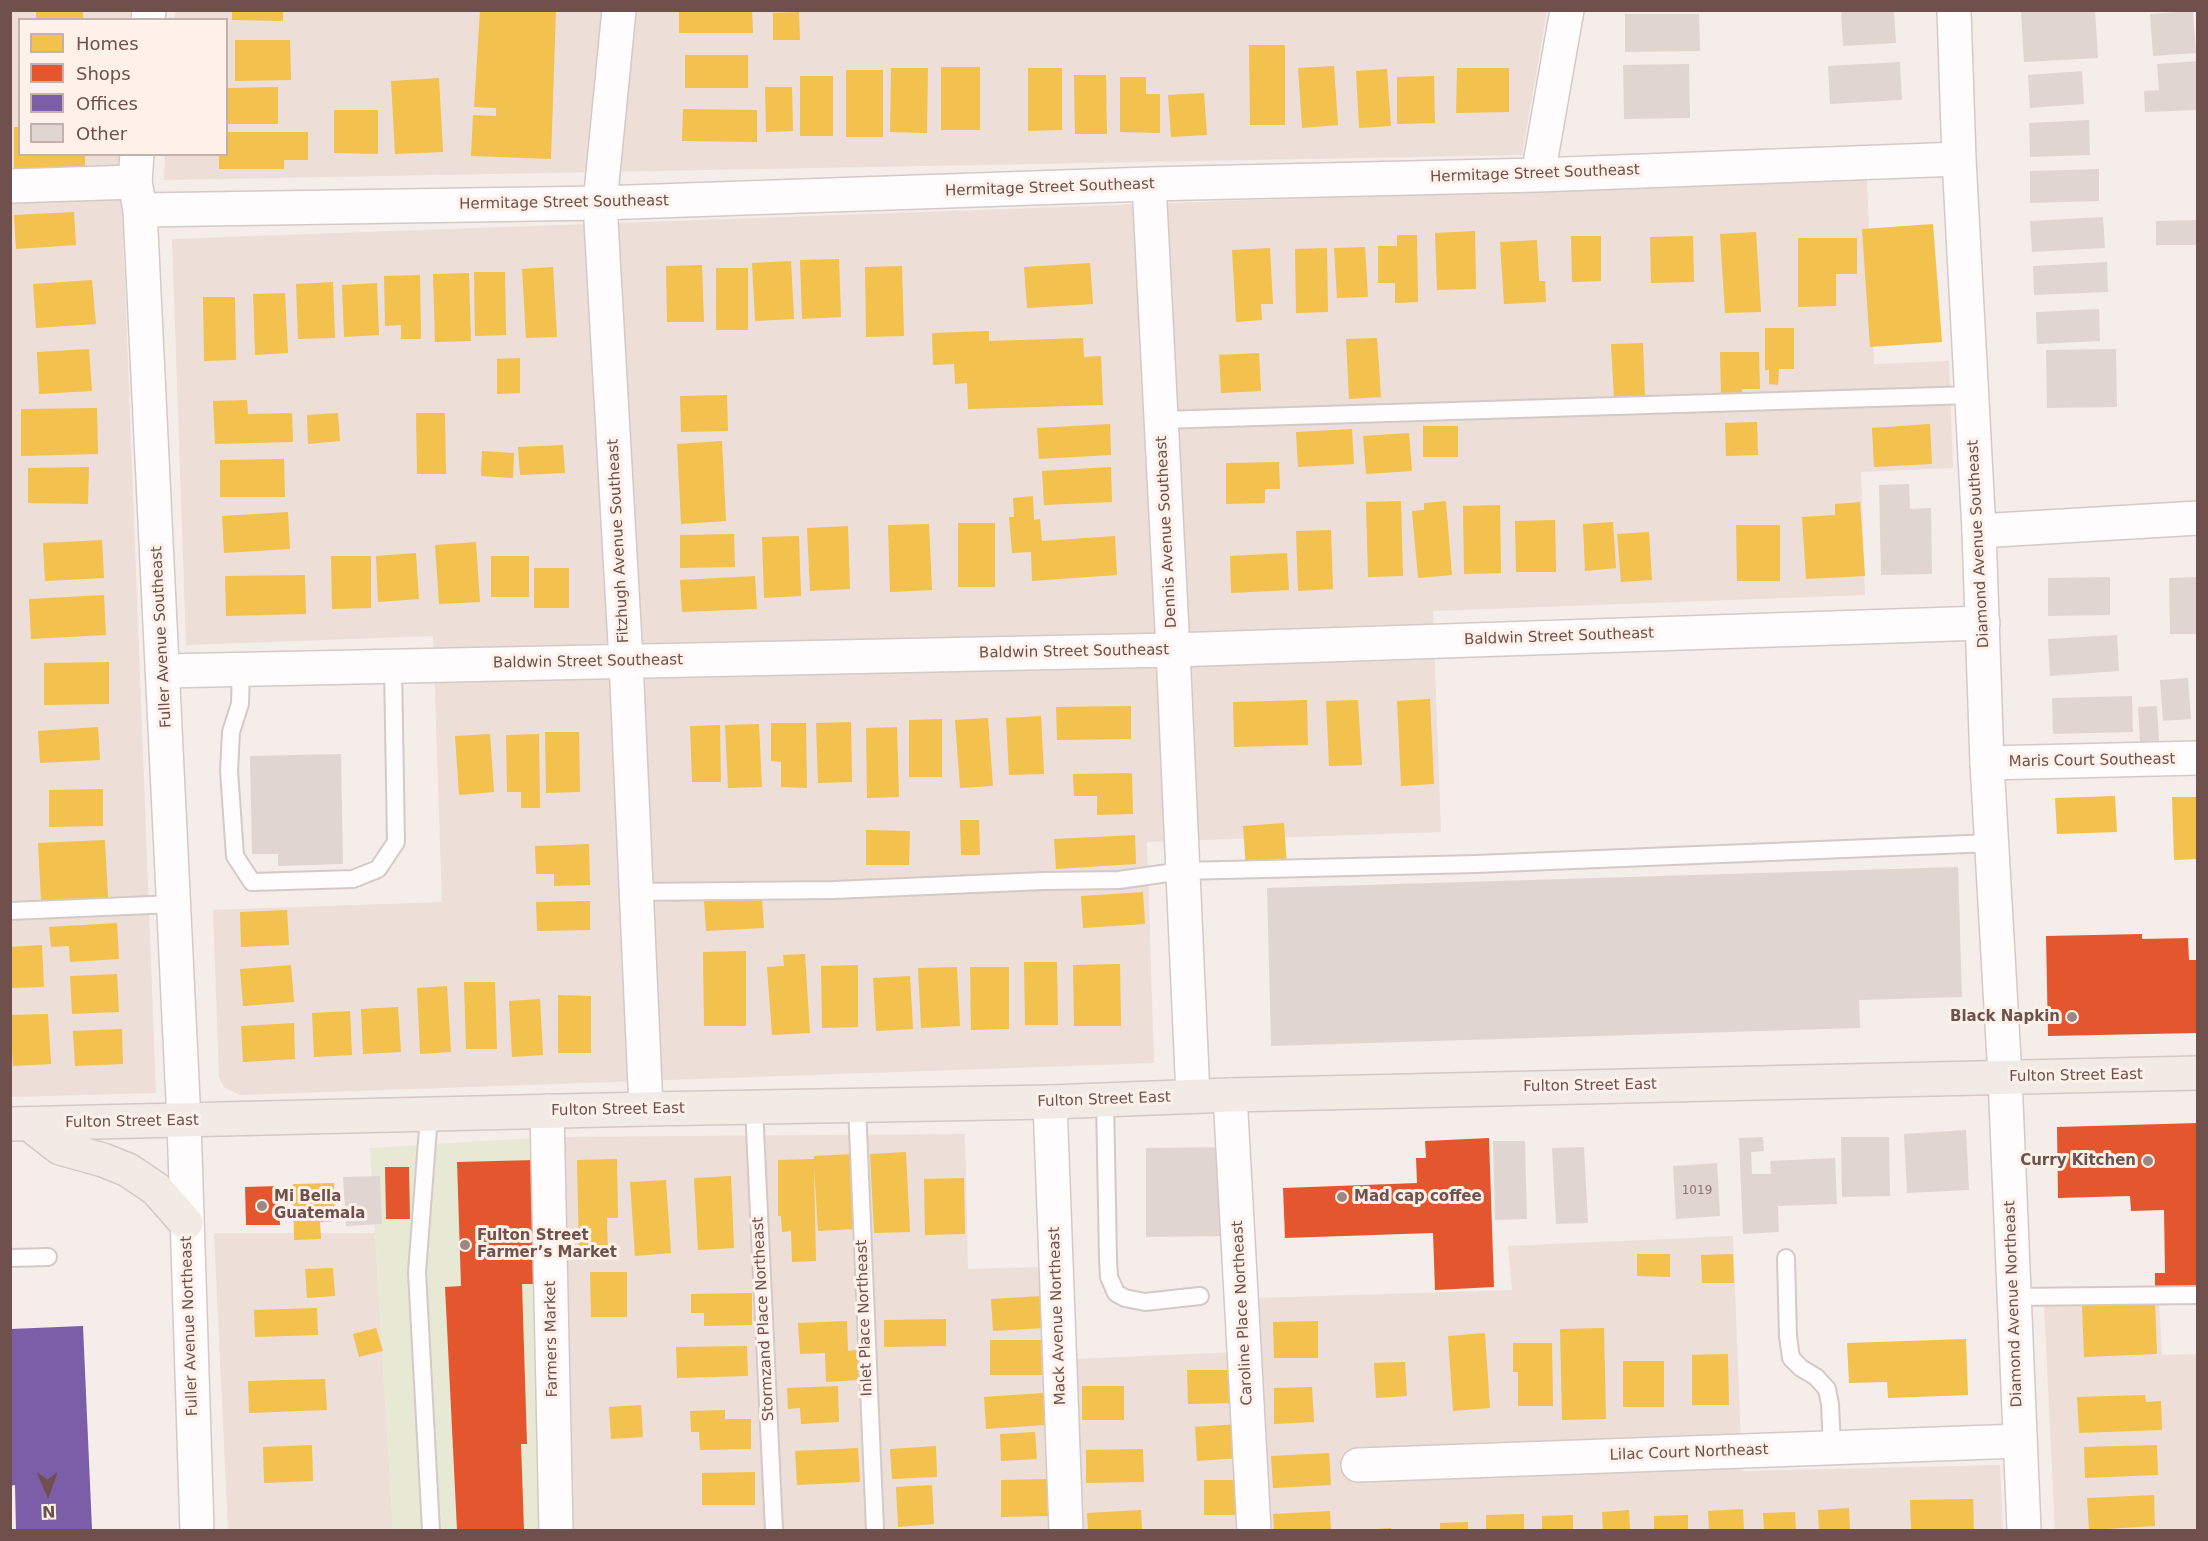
<!DOCTYPE html>
<meta charset="utf-8">
<style>
body{margin:0}
#map{position:relative;width:2208px;height:1541px;overflow:hidden;background:#f5ede9;font-family:"DejaVu Sans",sans-serif}
canvas{display:block}
.frame{position:absolute;inset:0;border:12px solid #6f504c;pointer-events:none}
.legend{position:absolute;left:18px;top:18px;width:210px;height:138px;box-sizing:border-box;background:#fdf1ea;border:2px solid #c4b1ab;margin:0;padding:8px 10px;list-style:none;font-size:18px;color:#6f504c}
.legend li{display:flex;align-items:center;gap:12px;height:30px}
.legend b{width:30px;border:2px solid #c4b1ab}
.north{position:absolute;left:18px;top:1463px;width:60px;height:60px;-webkit-text-stroke:4px #fdf1ea;paint-order:stroke;rotate:178deg;font-size:16px;font-weight:700;line-height:24px;text-align:center;color:#6f504c}
.north::after{content:'';display:block;margin:auto;width:21px;height:27px;background:#6f504c;clip-path:polygon(50% 0,100% 100%,50% 72%,0 100%)}
</style>
<div id="map">
<canvas width="2208" height="1541"></canvas>
<div class="frame"></div>
<ul class="legend">
<li><b style="height:16px;background:#f2c14e"></b>Homes</li>
<li><b style="height:16px;background:#e4572e"></b>Shops</li>
<li><b style="height:16px;background:#7b5ea7"></b>Offices</li>
<li><b style="height:16px;background:#e1d5d1"></b>Other</li>
</ul>
<div class="north">N</div>
</div>
<script>
const ctx = document.querySelector('canvas').getContext('2d');
ctx.lineJoin = 'round';
function paint(path, color) { ctx.fillStyle = color; ctx.fill(path, 'evenodd'); }
const poly = rows => new Path2D(rows.map(r => 'M' + r).join(''));
function strokePath(path, color, width, dash) { ctx.strokeStyle = color; ctx.lineWidth = width; ctx.lineCap = dash ? 'butt' : 'round'; ctx.setLineDash(dash || []); ctx.stroke(path); }
function drawText(font, color, halo, rows, align = 'center') {
  ctx.font = font + ' "DejaVu Sans",sans-serif'; ctx.lineWidth = 6; ctx.setLineDash([]); ctx.textBaseline = 'middle'; ctx.strokeStyle = halo; ctx.fillStyle = color; for (const [text, x, y, turn = 0] of rows) {
    ctx.save(); ctx.translate(x, y); ctx.rotate((+turn || 0) * Math.PI / 180); ctx.textAlign = isNaN(turn) ? turn : align; if (halo) ctx.strokeText(text, 0, 0); ctx.fillText(text, 0, 0); ctx.restore();
  }
}
paint(poly([
 [10,11,135,11,135,19,20,20,20,154,125,155,122,208,156,1093,11,1097],
 [175,11,1547,11,1522,155,164,180,165,155,226,154,226,20,174,19],
 [1867,178,1874,364,1949,361,1953,468,1861,472,1865,595,1433,611,1441,832,1147,842,1154,1063,240,1095,224,1087,219,1077,213,910,442,902,433,636,186,645,172,239],
 [965,1134,968,1269,1045,1267,1051,1360,1261,1351,1258,1298,1512,1290,1508,1246,1733,1236,1742,1471,2000,1465,2003,1530,573,1530,551,1137],
 [214,1233,375,1233,393,1530,228,1530],
 [2159,1299,2162,1355,2197,1354,2197,1530,2055,1530,2044,1305]
]), '#edded7');
paint(poly([
 [551,1137,573,1530,393,1530,370,1148]
]), '#e7e9d5');
paint(poly([
 [232,10,283,10,283,21,232,20],
 [480,10,556,10,551,159,471,156,473,115,496,116,496,108,474,107],
 [679,10,752,10,753,33,679,33],
 [36,11,83,11,83,20,36,20],
 [799,12,800,40,773,40,773,13],
 [235,40,290,40,291,80,235,81],
 [1249,45,1285,45,1285,125,1250,125],
 [685,55,748,55,748,88,685,88],
 [1334,66,1338,125,1302,128,1298,68],
 [941,67,980,67,980,130,941,130],
 [891,68,928,68,927,133,890,132],
 [1028,68,1062,68,1062,130,1028,131],
 [1457,68,1509,68,1509,112,1456,113],
 [1387,69,1391,126,1359,128,1356,71],
 [846,70,883,70,883,137,846,137],
 [1074,75,1106,75,1107,134,1075,134],
 [800,76,833,76,833,136,800,136],
 [1434,76,1435,123,1397,124,1397,77],
 [1120,77,1146,77,1146,94,1160,94,1160,133,1120,132],
 [439,78,443,152,395,154,391,81],
 [278,87,278,124,226,124,226,88],
 [765,87,792,87,793,131,766,132],
 [1204,93,1207,135,1171,137,1168,95],
 [683,109,757,110,757,142,682,141],
 [334,110,378,110,378,154,334,153],
 [14,127,20,127,20,154,85,154,85,173,14,174],
 [226,132,308,132,308,160,284,160,284,169,219,169,219,154,226,154],
 [74,212,76,245,16,249,14,215],
 [1933,224,1942,342,1870,347,1862,229],
 [1475,231,1476,289,1437,290,1435,233],
 [1756,232,1761,312,1725,313,1720,234],
 [1397,235,1417,235,1418,302,1395,303,1395,283,1378,283,1378,246,1397,246],
 [1571,236,1601,236,1601,281,1572,282],
 [1693,236,1694,282,1651,283,1650,237],
 [1798,238,1857,238,1857,274,1836,274,1836,306,1798,307],
 [1537,240,1539,281,1545,281,1546,302,1504,304,1500,242],
 [1365,247,1368,297,1337,298,1334,248],
 [1270,248,1273,304,1261,304,1262,320,1236,322,1232,250],
 [1327,248,1328,312,1296,313,1295,249],
 [839,259,841,317,802,319,800,260],
 [791,261,794,319,755,321,752,263],
 [1090,263,1093,304,1027,308,1024,267],
 [702,265,704,322,667,322,666,266],
 [902,266,904,336,866,337,865,267],
 [553,267,557,337,526,338,522,269],
 [716,268,748,268,748,330,716,330],
 [474,272,505,272,506,335,475,336],
 [469,273,471,341,435,342,433,274],
 [420,275,421,339,401,339,401,325,385,326,384,276],
 [92,280,96,324,36,328,33,284],
 [333,282,335,338,298,339,296,284],
 [377,283,379,335,344,337,342,285],
 [285,293,288,353,255,355,253,294],
 [203,297,235,297,236,360,204,361],
 [1765,328,1794,328,1794,369,1779,369,1778,385,1769,384,1769,370,1765,370],
 [989,331,989,341,1083,338,1084,357,1101,356,1103,405,968,409,967,383,955,384,954,364,933,365,932,333],
 [1377,338,1381,397,1349,399,1346,339],
 [1643,343,1645,397,1614,399,1611,344],
 [89,349,92,391,39,394,37,352],
 [1720,352,1759,352,1760,389,1742,389,1742,397,1721,397],
 [1259,353,1261,391,1221,393,1219,355],
 [520,358,520,393,497,394,497,359],
 [727,395,728,431,681,432,680,396],
 [247,400,248,414,292,413,293,442,215,444,213,401],
 [97,408,98,454,21,456,21,409],
 [338,413,340,441,308,444,307,415],
 [416,413,445,413,446,474,417,474],
 [1757,422,1758,455,1726,456,1725,423],
 [1110,424,1111,455,1039,459,1037,428],
 [1930,424,1932,464,1874,467,1872,428],
 [1423,426,1458,426,1458,457,1423,457],
 [1352,429,1354,464,1298,467,1296,432],
 [1409,433,1412,471,1366,474,1363,436],
 [722,441,726,521,681,524,677,444],
 [563,445,565,473,520,475,518,447],
 [482,451,514,453,513,478,481,476],
 [284,459,285,497,220,497,220,460],
 [1279,462,1280,489,1265,489,1265,503,1226,504,1226,463],
 [89,467,88,504,28,503,28,468],
 [1111,467,1112,502,1044,505,1042,471],
 [1033,496,1034,520,1040,519,1042,541,1115,536,1117,575,1032,581,1031,552,1012,553,1009,517,1014,517,1013,498],
 [1401,501,1403,576,1368,577,1366,502],
 [1446,501,1452,575,1418,578,1412,511,1424,510,1424,503],
 [1860,502,1865,576,1806,579,1802,517,1835,515,1835,504],
 [1500,505,1501,573,1464,574,1463,506],
 [288,512,290,549,224,553,222,516],
 [1555,520,1556,572,1516,572,1515,521],
 [1613,522,1616,568,1585,571,1583,524],
 [958,523,995,523,995,587,958,587],
 [929,524,932,590,890,592,888,525],
 [1736,525,1780,525,1780,581,1737,581],
 [848,526,850,589,810,591,807,528],
 [1331,530,1333,589,1298,591,1296,531],
 [1649,532,1652,580,1621,582,1617,534],
 [734,534,735,567,680,568,680,535],
 [799,536,801,596,764,598,762,537],
 [102,540,104,578,45,581,43,543],
 [476,542,480,602,439,604,435,545],
 [416,553,419,599,378,602,376,556],
 [1287,553,1289,590,1231,593,1230,556],
 [331,556,371,556,371,608,332,609],
 [491,556,529,556,529,597,491,597],
 [534,568,569,568,569,608,534,608],
 [305,575,306,614,226,616,225,576],
 [755,576,757,609,682,612,680,580],
 [104,595,106,635,31,639,29,599],
 [109,662,109,704,44,705,44,663],
 [1430,699,1434,784,1401,786,1397,701],
 [1307,700,1308,745,1234,747,1233,702],
 [1358,700,1362,765,1329,766,1326,701],
 [1131,706,1131,739,1057,740,1056,707],
 [1041,716,1044,774,1009,775,1006,718],
 [988,718,993,786,960,788,955,720],
 [942,719,942,777,909,777,909,720],
 [851,722,852,782,818,783,816,723],
 [771,723,806,723,807,788,781,787,781,762,771,761],
 [759,724,762,787,728,788,725,725],
 [720,725,721,782,692,782,690,726],
 [98,727,100,760,40,763,38,731],
 [897,727,899,797,867,798,866,728],
 [545,732,579,732,580,792,546,793],
 [490,734,494,792,459,795,455,736],
 [539,734,540,808,521,808,521,792,507,792,506,735],
 [1132,773,1133,814,1097,815,1097,796,1074,796,1073,774],
 [103,789,103,826,49,827,49,790],
 [2115,796,2117,832,2057,834,2055,798],
 [2172,797,2198,797,2198,859,2174,860],
 [960,820,979,820,980,855,961,855],
 [1284,823,1287,867,1246,870,1243,826],
 [866,830,910,831,909,865,866,865],
 [1135,835,1136,864,1056,869,1054,839],
 [105,840,108,897,41,901,38,843],
 [589,844,590,885,554,886,554,874,536,874,535,846],
 [1143,892,1145,924,1083,928,1081,896],
 [762,898,764,928,706,931,704,901],
 [590,901,590,930,537,931,536,902],
 [287,910,289,945,241,947,240,912],
 [117,923,119,959,70,962,69,946,51,947,49,927],
 [42,945,44,987,10,988,10,947],
 [746,951,746,1026,704,1026,703,952],
 [805,954,810,1033,772,1035,767,967,784,966,783,955],
 [1024,962,1057,962,1058,1025,1025,1025],
 [1120,964,1121,1026,1074,1026,1073,965],
 [291,965,294,1002,243,1006,240,969],
 [858,965,858,1027,822,1028,821,966],
 [957,967,960,1026,921,1028,918,968],
 [970,967,1009,967,1009,1029,971,1030],
 [117,974,119,1012,72,1014,70,976],
 [910,976,913,1029,876,1031,873,978],
 [464,982,495,982,497,1049,466,1049],
 [447,986,451,1052,420,1054,417,988],
 [558,995,591,996,591,1053,558,1053],
 [540,999,543,1055,512,1057,509,1001],
 [398,1007,401,1052,363,1054,361,1009],
 [350,1011,352,1055,314,1057,312,1013],
 [48,1014,51,1064,13,1066,10,1015],
 [294,1023,295,1059,243,1062,241,1026],
 [122,1029,123,1064,75,1066,73,1031],
 [906,1152,910,1232,874,1233,870,1154],
 [853,1154,856,1229,818,1231,814,1167,816,1261,792,1262,791,1231,782,1232,781,1216,778,1216,778,1160,814,1159,814,1156],
 [617,1159,618,1218,607,1218,608,1260,579,1260,577,1160],
 [731,1176,734,1248,698,1250,694,1178],
 [964,1178,965,1234,925,1235,924,1179],
 [666,1180,671,1253,635,1256,630,1182],
 [334,1183,335,1221,320,1222,321,1239,294,1240,293,1184],
 [1637,1254,1670,1254,1670,1277,1637,1276],
 [1733,1254,1734,1283,1702,1283,1701,1255],
 [333,1268,335,1296,307,1298,305,1269],
 [590,1272,627,1272,627,1317,591,1317],
 [752,1293,752,1325,704,1326,704,1313,691,1313,691,1294],
 [1042,1296,1044,1328,993,1331,991,1299],
 [2155,1302,2157,1354,2084,1357,2082,1306],
 [317,1308,318,1335,255,1337,254,1310],
 [946,1319,946,1346,884,1347,884,1320],
 [847,1321,848,1351,857,1350,859,1380,826,1382,825,1353,800,1354,798,1323],
 [1318,1321,1318,1358,1274,1358,1273,1322],
 [376,1328,383,1351,359,1357,353,1334],
 [1604,1328,1606,1419,1562,1420,1560,1329],
 [1485,1333,1490,1408,1453,1411,1448,1336],
 [1966,1339,1968,1395,1888,1398,1887,1382,1849,1383,1847,1343],
 [990,1340,1041,1340,1042,1375,990,1375],
 [1513,1343,1552,1343,1553,1406,1518,1406,1518,1372,1513,1372],
 [747,1346,748,1376,677,1378,676,1347],
 [1728,1354,1729,1405,1692,1405,1692,1355],
 [1623,1361,1664,1361,1664,1407,1623,1407],
 [1405,1362,1407,1396,1376,1398,1374,1363],
 [1187,1370,1236,1370,1236,1403,1188,1404],
 [325,1379,327,1410,249,1413,248,1381],
 [838,1386,839,1422,801,1424,800,1408,788,1409,787,1388],
 [1082,1386,1124,1386,1124,1420,1082,1420],
 [1312,1387,1314,1422,1274,1424,1274,1388],
 [1043,1393,1045,1425,986,1429,984,1397],
 [2145,1395,2146,1402,2161,1401,2162,1430,2079,1433,2077,1397],
 [641,1405,643,1437,611,1439,609,1407],
 [725,1410,725,1419,751,1419,751,1449,700,1450,699,1432,691,1432,690,1411],
 [1238,1424,1240,1458,1197,1461,1195,1427],
 [1035,1432,1037,1459,1001,1461,1000,1434],
 [312,1445,313,1481,264,1483,263,1447],
 [2157,1445,2158,1475,2085,1478,2084,1447],
 [936,1446,937,1477,892,1479,890,1449],
 [858,1448,860,1482,797,1485,795,1451],
 [1143,1449,1144,1482,1086,1483,1086,1450],
 [1329,1453,1331,1485,1273,1488,1271,1456],
 [755,1472,755,1505,702,1505,702,1473],
 [1047,1479,1048,1516,1001,1517,1001,1480],
 [1204,1480,1242,1480,1241,1515,1204,1515],
 [932,1485,934,1524,898,1527,896,1487],
 [2154,1495,2155,1526,2089,1530,2087,1498],
 [1973,1499,1974,1530,1911,1530,1910,1500],
 [1849,1508,1850,1530,1819,1530,1818,1510],
 [1743,1509,1744,1530,1709,1530,1708,1511],
 [1141,1510,1142,1530,1088,1530,1087,1513],
 [1629,1510,1630,1530,1603,1530,1602,1512],
 [1330,1511,1331,1530,1274,1530,1273,1514],
 [1795,1512,1796,1530,1764,1530,1763,1513],
 [1524,1514,1524,1530,1486,1530,1486,1515],
 [1573,1515,1573,1530,1542,1530,1542,1516],
 [1688,1515,1688,1530,1654,1530,1654,1516],
 [1468,1522,1468,1530,1440,1530,1440,1523],
 [1391,1528,1391,1530,1376,1530,1376,1529]
]), '#f2c14e');
paint(poly([
 [2142,934,2142,939,2188,938,2189,960,2198,960,2198,1033,2048,1036,2046,936],
 [2198,1123,2198,1288,2155,1289,2155,1273,2165,1273,2164,1210,2131,1211,2130,1196,2058,1198,2057,1127],
 [1489,1138,1494,1287,1435,1290,1433,1233,1285,1238,1283,1188,1417,1183,1416,1158,1426,1158,1425,1141],
 [535,1160,538,1284,522,1284,527,1444,521,1444,524,1530,457,1530,445,1287,461,1286,457,1162],
 [385,1167,409,1167,410,1219,386,1219],
 [278,1186,280,1225,246,1225,245,1187]
]), '#e4572e');
paint(poly([
 [83,1326,92,1529,16,1530,15,1485,10,1486,10,1329]
]), '#7b5ea7');
paint(poly([
 [1894,10,1896,43,1843,46,1841,11],
 [2050,10,2095,10,2098,58,2024,62,2021,12],
 [2193,11,2196,53,2153,56,2150,14],
 [1625,14,1699,14,1700,51,1625,52],
 [2198,61,2198,110,2145,112,2144,91,2159,90,2157,64],
 [1900,62,1902,100,1830,104,1828,66],
 [1689,64,1690,118,1624,119,1623,65],
 [2082,71,2084,104,2030,108,2028,75],
 [2089,120,2090,155,2030,157,2029,123],
 [2099,169,2099,201,2030,203,2030,171],
 [2103,217,2105,248,2032,252,2030,221],
 [2198,220,2198,245,2156,245,2156,221],
 [2107,262,2108,292,2034,295,2033,266],
 [2099,309,2100,341,2037,344,2036,312],
 [2116,349,2117,407,2047,408,2046,350],
 [1909,484,1910,509,1931,508,1932,574,1881,575,1879,485],
 [2110,577,2110,615,2048,616,2048,578],
 [2198,577,2198,634,2170,634,2169,578],
 [2117,635,2119,671,2050,676,2048,639],
 [2188,678,2191,719,2163,721,2160,680],
 [2132,696,2133,732,2053,734,2052,698],
 [2157,706,2159,741,2140,742,2138,707],
 [341,754,343,864,278,866,278,854,252,854,250,756],
 [1958,867,1962,997,1859,1000,1860,1028,1271,1046,1267,888],
 [1966,1130,1969,1190,1907,1193,1904,1134],
 [1763,1137,1764,1151,1751,1152,1752,1174,1771,1174,1770,1161,1835,1158,1837,1204,1778,1206,1779,1232,1743,1234,1739,1138],
 [1841,1137,1889,1137,1890,1196,1842,1197],
 [1493,1141,1525,1141,1527,1219,1495,1220],
 [1229,1147,1230,1236,1146,1237,1146,1148],
 [1584,1147,1588,1223,1556,1224,1552,1148],
 [1717,1163,1720,1216,1676,1219,1673,1166],
 [380,1176,382,1224,346,1226,343,1177]
]), '#e1d5d1');
const lane = poly([
 [1161,420,1972,395],
 [241,669,240,704,231,732,229,771,235,856,252,882,353,879,378,869,396,842,393,666],
 [635,892,834,890,1044,881,1119,880,1182,871,1476,864,1992,843],
 [10,911,174,904],
 [1105,1100,1108,1259,1109,1277,1116,1293,1125,1298,1145,1302,1200,1296],
 [857,1106,875,1530],
 [754,1108,774,1530],
 [429,1115,417,1272,431,1530],
 [10,1258,48,1257],
 [1786,1258,1788,1336,1791,1358,1801,1368,1816,1377,1827,1389,1830,1404,1832,1448],
 [2013,1297,2198,1295]
]);
const street = poly([
 [619,10,600,203,626,661,646,1109],
 [1538,175,1567,10],
 [1149,184,1173,650,1193,1096],
 [10,186,135,182],
 [140,210,600,203,1149,184,1538,175,1959,159],
 [1979,531,2198,518],
 [164,671,1173,650,1983,623],
 [1987,763,2198,758],
 [1230,1095,1254,1530],
 [1050,1102,1066,1530],
 [547,1111,556,1530],
 [1358,1465,2019,1441]
]);
const secondary = poly([
 [1954,10,1959,159,1979,531,1987,763,2005,1077,2024,1530],
 [148,20,149,10],
 [137,154,135,182,140,210,184,1121,197,1530]
]);
const primary = poly([
 [10,1124,646,1109,1050,1102,1230,1095,2198,1073],
 [29,1124,60,1148,103,1160,128,1170,156,1189,186,1223]
]);
strokePath(lane, '#d4c9c6', 20);
strokePath(street, '#d4c9c6', 36);
strokePath(secondary, '#d4c9c6', 36);
strokePath(primary, '#d3c8c6', 36);
strokePath(lane, '#fefcfc', 16);
strokePath(street, '#fefcfc', 33);
strokePath(secondary, '#fefcfc', 33);
strokePath(primary, '#f1eae5', 33);
for (const [x, y, r, color] of [
 [2072,1017,6,"#9e8783"],
 [2148,1161,6,"#9e8783"],
 [1342,1197,6,"#9e8783"],
 [262,1206,6,"#9e8783"],
 [465,1245,6,"#9e8783"]
]) { const dot = new Path2D(); dot.arc(x, y, r, 0, 2 * Math.PI); ctx.fillStyle = color; ctx.fill(dot); strokePath(dot, '#fdf1ea', 2); }
drawText('12px', '#8d7370', null, [
 ["1019",1697,1191]
]);
drawText('15px', '#6f504c', '#fdf1ea', [
 ["Hermitage Street Southeast",1535,174,-2],
 ["Hermitage Street Southeast",1050,188,-2],
 ["Hermitage Street Southeast",564,203,-1],
 ["Dennis Avenue Southeast",1167,532,-93],
 ["Fitzhugh Avenue Southeast",619,541,-93],
 ["Diamond Avenue Southeast",1979,544,-93],
 ["Fuller Avenue Southeast",162,637,-93],
 ["Baldwin Street Southeast",1559,637,-2],
 ["Baldwin Street Southeast",1074,652,-1],
 ["Baldwin Street Southeast",588,662,-1],
 ["Maris Court Southeast",2092,761,-1],
 ["Fulton Street East",2076,1076,-1],
 ["Fulton Street East",1590,1086,-1],
 ["Fulton Street East",1104,1100,-2],
 ["Fulton Street East",618,1110,-1],
 ["Fulton Street East",132,1122,-1],
 ["Diamond Avenue Northeast",2014,1304,-92],
 ["Caroline Place Northeast",1243,1313,-93],
 ["Mack Avenue Northeast",1058,1316,-92],
 ["Inlet Place Northeast",865,1318,-92],
 ["Stormzand Place Northeast",764,1319,-93],
 ["Fuller Avenue Northeast",190,1326,-92],
 ["Farmers Market",552,1339,-91],
 ["Lilac Court Northeast",1689,1453,-2]
]);
drawText('bold 15px', '#6f504c', '#fdf1ea', [
 ["Black Napkin",2060,1017,"right"],
 ["Curry Kitchen",2136,1161,"right"],
 ["Mi Bella",274,1197],
 ["Guatemala",274,1214],
 ["Mad cap coffee",1354,1197],
 ["Fulton Street",477,1236],
 ["Farmer’s Market",477,1253]
], 'left');
</script>
